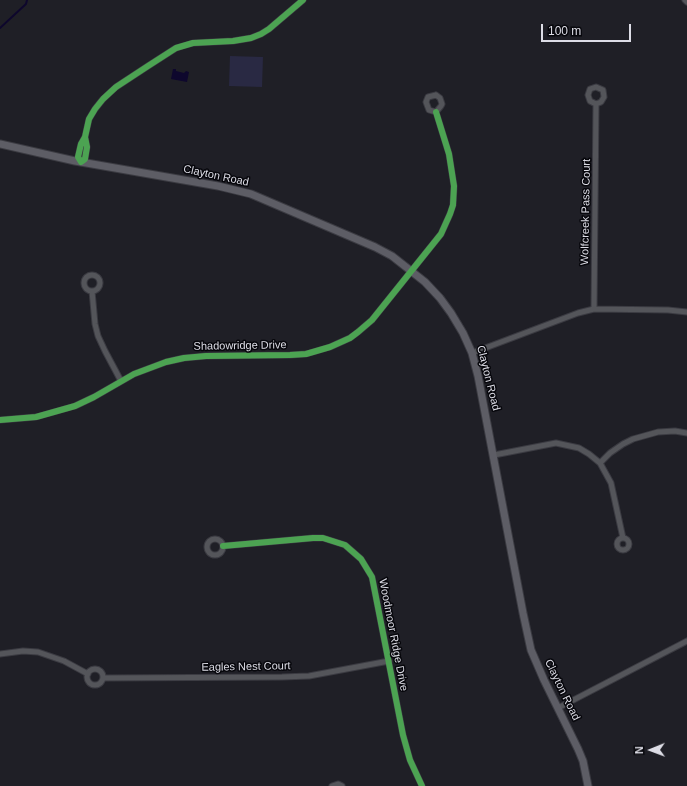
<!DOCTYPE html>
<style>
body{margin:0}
#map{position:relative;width:687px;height:786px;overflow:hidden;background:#1f1f26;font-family:Helvetica,sans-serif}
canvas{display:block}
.north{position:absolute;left:631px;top:730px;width:40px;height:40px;-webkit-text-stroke:3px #07070c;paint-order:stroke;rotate:269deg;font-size:11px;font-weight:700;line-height:16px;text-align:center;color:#dddde6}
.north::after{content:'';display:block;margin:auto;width:14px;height:18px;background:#dddde6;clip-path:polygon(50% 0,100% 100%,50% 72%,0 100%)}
.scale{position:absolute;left:541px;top:24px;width:90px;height:18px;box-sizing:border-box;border:2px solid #dddde6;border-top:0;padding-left:5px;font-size:12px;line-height:14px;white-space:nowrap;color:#dddde6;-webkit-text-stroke:3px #07070c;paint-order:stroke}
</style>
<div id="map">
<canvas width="687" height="786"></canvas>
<div class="north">N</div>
<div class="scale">100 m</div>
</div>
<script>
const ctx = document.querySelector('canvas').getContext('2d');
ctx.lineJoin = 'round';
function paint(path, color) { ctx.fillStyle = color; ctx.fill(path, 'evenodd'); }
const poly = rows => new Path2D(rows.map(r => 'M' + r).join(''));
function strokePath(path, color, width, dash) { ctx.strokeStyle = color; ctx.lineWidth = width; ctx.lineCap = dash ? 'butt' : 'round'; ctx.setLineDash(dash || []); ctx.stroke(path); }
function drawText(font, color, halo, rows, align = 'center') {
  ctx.font = font + ' Helvetica,sans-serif'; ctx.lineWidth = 3; ctx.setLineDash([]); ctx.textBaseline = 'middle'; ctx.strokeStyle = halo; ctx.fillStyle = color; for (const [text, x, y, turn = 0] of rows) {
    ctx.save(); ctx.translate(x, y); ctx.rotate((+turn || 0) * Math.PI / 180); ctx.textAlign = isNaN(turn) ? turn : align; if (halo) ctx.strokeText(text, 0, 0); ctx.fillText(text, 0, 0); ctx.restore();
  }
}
paint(poly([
 [230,56,263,57,262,87,229,86]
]), '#292943');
paint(poly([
 [173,69,176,69,176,71,184,73,186,71,189,72,187,82,171,79]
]), '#0e072d');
strokePath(poly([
 [0,28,26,4,27,0]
]), '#0e072d', 2);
const minor = poly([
 [685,0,687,2],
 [436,95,440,98,442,104,441,106,436,112,429,110,426,102,428,97,436,95],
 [85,137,81,144,78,157,81,162,85,159,87,147,85,137,89,119,95,109,103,99,116,87,148,66,176,48,193,43,233,41,251,38,261,34,269,29,303,0],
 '84 283a8 8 0 1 1 16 0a8 8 0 1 1-16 0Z',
 [92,291,95,324,98,336,105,351,121,381],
 [594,309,596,104,601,102,604,97,603,90,596,87,590,89,588,95,590,101,596,104],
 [472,353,578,313,594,309,668,310,687,312],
 [0,420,36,417,75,406,94,397,134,374,166,362,184,358,206,356,290,355,306,354,330,347,350,338,358,332,372,320,441,234,450,214,453,205,454,186,449,154,436,112],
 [494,455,556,443,579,448,589,454,600,463,611,483,623,538],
 [600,463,610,453,623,444,633,439,658,432,675,431,687,433],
 '617 544a6 6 0 1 1 12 0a6 6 0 1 1-12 0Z',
 '207 547a8 8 0 1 1 16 0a8 8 0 1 1-16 0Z',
 [223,546,313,538,323,538,345,545,361,559,372,577,403,735,410,760,422,786],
 [0,654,23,651,38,652,64,661,88,674],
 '87 677a8 8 0 1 1 16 0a8 8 0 1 1-16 0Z',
 [103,678,282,677,309,676,389,661],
 [558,708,687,641],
 [332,786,338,784,342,786]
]);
const secondary = poly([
 [0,144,75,161,218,186,251,194,375,247,392,256,425,282,440,298,451,313,463,333,472,353,478,376,523,613,531,650,544,680,578,749,583,761,588,786]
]);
strokePath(minor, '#3b3b42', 7);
strokePath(secondary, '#3b3b42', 9);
strokePath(minor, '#54555a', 5);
strokePath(secondary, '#5d5d65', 7);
strokePath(poly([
 [85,137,81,144,78,157,81,162,85,159,87,147,85,137,89,119,95,109,103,99,116,87,148,66,176,48,193,43,233,41,251,38,261,34,269,29,303,0],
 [0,420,36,417,75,406,94,397,134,374,166,362,184,358,206,356,290,355,306,354,330,347,350,338,358,332,372,320,441,234,450,214,453,205,454,186,449,154,436,112],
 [223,546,313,538,323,538,345,545,361,559,372,577,403,735,410,760,422,786]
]), '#4ca352', 6);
drawText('11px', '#dddde6', '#07070c', [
 ["Clayton Road",216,176,12],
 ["Wolfcreek Pass Court",586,212,-89],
 ["Shadowridge Drive",240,346,-1],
 ["Clayton Road",488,378,76],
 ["Woodmoor Ridge Drive",393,635,79],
 ["Eagles Nest Court",246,667,-1],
 ["Clayton Road",562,690,64]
]);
</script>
